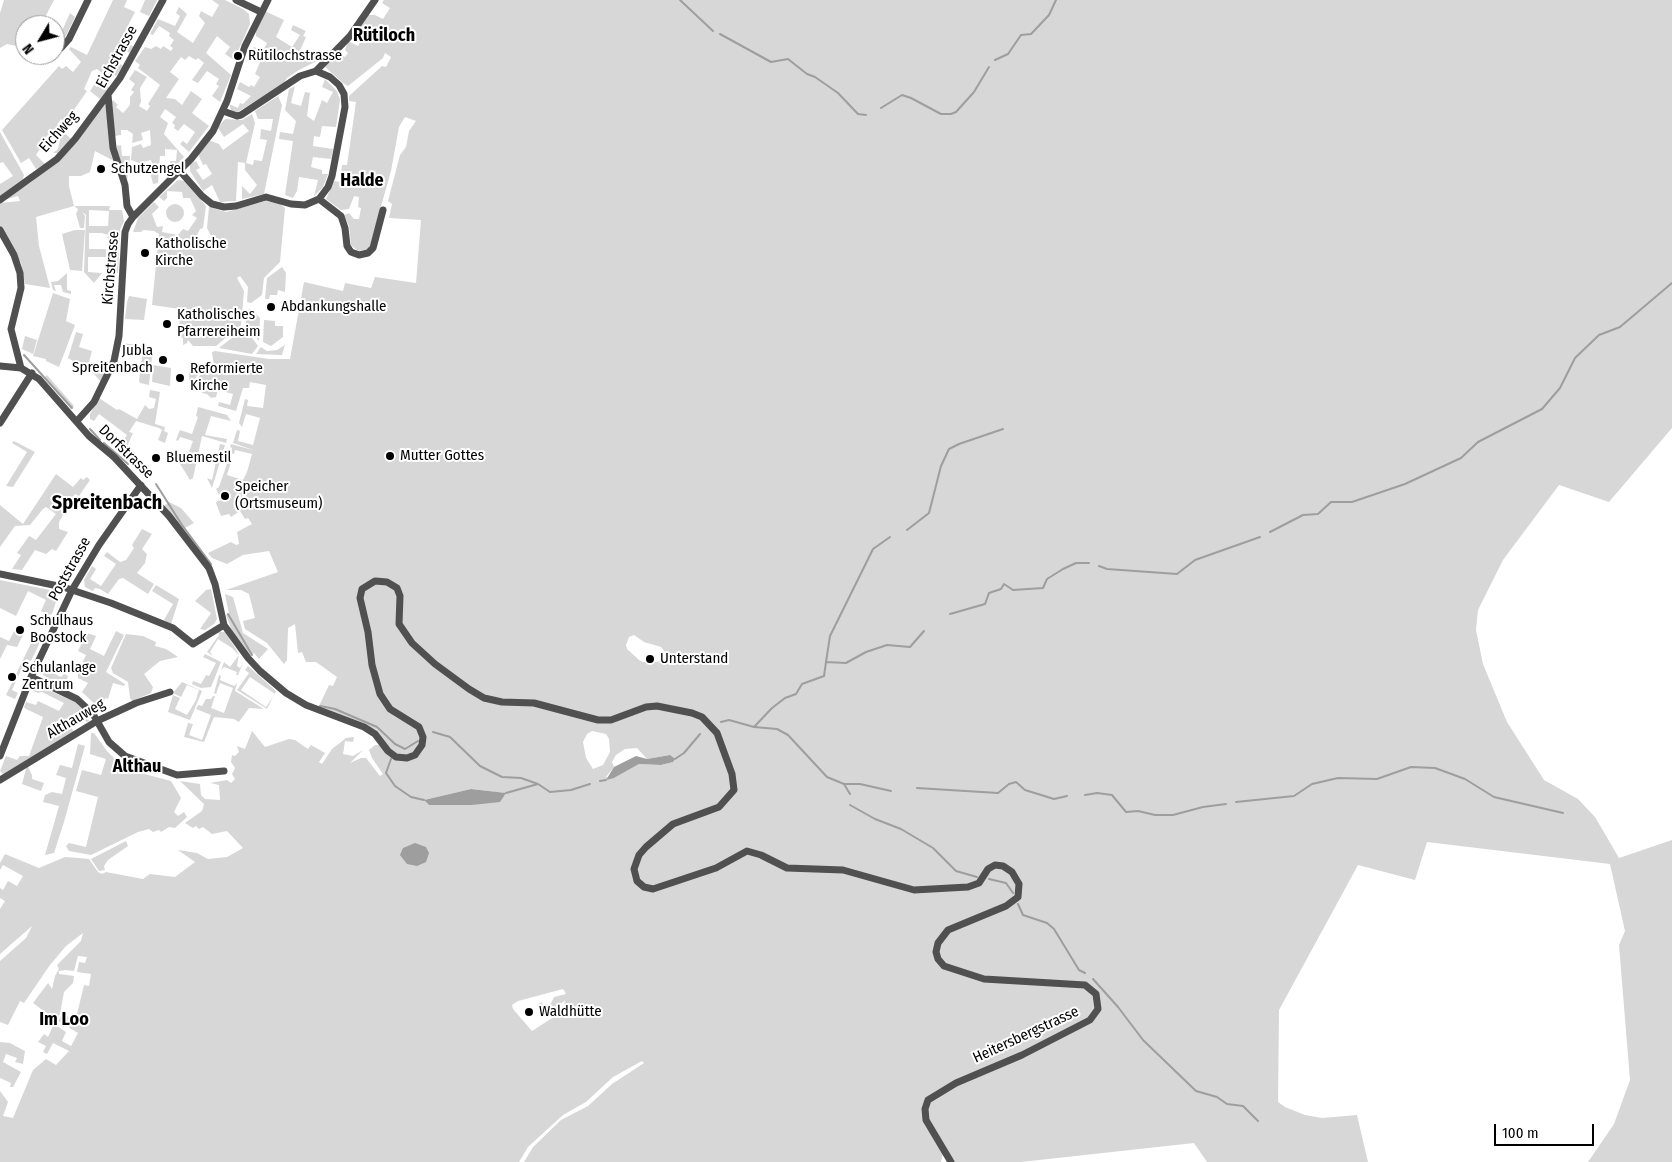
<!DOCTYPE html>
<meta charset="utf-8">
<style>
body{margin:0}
#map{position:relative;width:1672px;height:1162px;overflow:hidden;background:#fff;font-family:"Fira Sans Condensed",sans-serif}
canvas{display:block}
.north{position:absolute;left:15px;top:15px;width:50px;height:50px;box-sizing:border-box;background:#fff;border:1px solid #999;border-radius:50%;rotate:233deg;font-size:14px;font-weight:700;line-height:20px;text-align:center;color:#000}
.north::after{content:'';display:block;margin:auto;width:18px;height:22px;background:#000;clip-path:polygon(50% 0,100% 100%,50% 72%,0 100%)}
.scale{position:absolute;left:1494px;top:1124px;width:100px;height:22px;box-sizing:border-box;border:2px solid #000;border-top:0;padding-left:6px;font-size:15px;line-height:18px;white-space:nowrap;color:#000;-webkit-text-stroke:4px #fff;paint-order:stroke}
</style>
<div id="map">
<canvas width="1672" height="1162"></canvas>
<div class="north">N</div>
<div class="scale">100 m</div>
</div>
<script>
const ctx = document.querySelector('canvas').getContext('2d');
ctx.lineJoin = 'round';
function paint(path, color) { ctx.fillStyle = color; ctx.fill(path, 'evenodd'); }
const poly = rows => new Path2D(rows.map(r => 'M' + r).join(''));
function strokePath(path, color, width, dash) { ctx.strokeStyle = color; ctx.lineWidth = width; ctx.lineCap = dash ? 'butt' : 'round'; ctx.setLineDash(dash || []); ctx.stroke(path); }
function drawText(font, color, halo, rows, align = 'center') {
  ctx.font = font + ' "Fira Sans Condensed",sans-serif'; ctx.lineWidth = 4; ctx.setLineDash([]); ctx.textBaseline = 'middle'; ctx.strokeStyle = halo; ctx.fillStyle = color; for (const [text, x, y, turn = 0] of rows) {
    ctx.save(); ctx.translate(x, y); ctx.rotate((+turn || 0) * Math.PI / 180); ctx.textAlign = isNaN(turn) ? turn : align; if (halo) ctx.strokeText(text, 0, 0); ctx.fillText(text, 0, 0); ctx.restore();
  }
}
paint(poly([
 [4,0,54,0,41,25,25,25,25,48,7,44,0,48,0,13],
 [113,0,127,0,124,7,135,12,121,39,134,47,130,53,117,45,111,57,123,66,116,76,104,68,102,73,97,69,92,71,84,89,87,91,69,117,64,121,61,119,57,125,71,139,58,153,53,153,58,149,60,140,51,132,43,140,42,146,36,155,45,164,36,169,29,158,21,163,2,130,59,66,62,69,66,66,73,72,81,62,69,49,71,47,87,55],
 [145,0,157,0,149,16,140,12],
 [212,0,225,0,243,9,249,14,250,24,234,60,225,54,230,47,217,36,206,53,231,75,220,102,212,96,219,86,216,84,219,79,207,71,198,83,192,80,204,63,198,58,196,60,189,56,185,60,181,57,170,72,179,79,166,98,175,99,182,105,191,91,202,99,192,113,209,126,189,152,180,144,183,141,187,144,195,132,184,124,178,131,174,128,175,125,172,123,176,117,165,109,160,117,168,123,164,134,184,157,171,171,170,161,176,161,177,150,165,149,165,156,160,156,158,183,153,184,150,172,154,170,151,160,139,163,131,160,132,147,141,144,143,148,151,145,150,130,141,133,143,140,132,143,133,134,127,130,121,130,121,135,114,136,111,102,113,100,118,105,116,107,123,113,130,105,130,97,134,92,131,90,135,84,129,79,135,70,147,77,140,88,141,102,139,106,147,111,150,106,148,104,160,85,138,68,140,65,135,61,145,47,151,49,156,46,161,49,163,46,171,51,173,48,170,46,174,40,169,36,170,33,159,26,153,35,150,34,158,19,175,26,180,16,176,13,179,7,187,14,177,32,193,43,205,23,199,16,201,11,212,17,219,5],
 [384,0,1672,0,1672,428,1609,502,1559,485,1503,560,1478,610,1476,630,1483,664,1507,722,1544,780,1578,799,1595,817,1619,858,1672,840,1672,1162,1588,1162,1614,1124,1630,1080,1619,945,1625,931,1610,864,1427,842,1415,880,1358,865,1279,1010,1278,1102,1285,1107,1305,1115,1322,1118,1357,1115,1368,1162,1207,1162,1194,1143,1021,1162,953,1162,943,1154,941,1162,524,1162,533,1147,561,1120,588,1106,612,1084,644,1063,642,1061,613,1077,586,1102,563,1115,528,1147,519,1162,0,1162,0,1091,8,1102,3,1116,13,1118,33,1070,46,1059,56,1065,69,1051,53,1043,47,1054,43,1052,46,1046,38,1042,44,1034,48,1037,54,1024,66,1032,62,1041,71,1046,78,1033,58,1021,61,1016,73,1017,77,1014,84,985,89,986,91,974,77,972,79,962,85,963,87,957,78,956,74,971,65,970,59,971,59,974,74,976,73,983,64,992,60,1014,56,1020,33,1003,48,983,52,989,55,976,59,969,57,965,81,941,83,933,66,946,50,965,24,1003,20,1001,8,1025,0,1022,0,961,26,938,32,926,0,954,0,909,5,901,0,898,0,888,3,890,8,881,17,886,23,876,3,865,0,870,0,863,5,854,39,868,65,857,79,858,89,859,98,872,102,874,106,872,143,879,150,874,175,877,195,862,178,850,197,853,208,859,227,857,243,848,227,831,212,834,203,827,199,829,196,826,193,828,185,823,202,811,204,804,180,781,200,784,201,795,205,799,220,800,219,785,210,783,227,780,231,783,235,779,232,774,235,768,231,762,232,755,235,756,239,752,237,746,245,749,252,731,265,747,289,739,295,740,308,749,311,745,325,753,319,762,322,764,332,749,346,738,354,737,353,742,345,741,343,754,353,756,363,750,350,763,361,758,366,758,380,776,383,774,372,758,369,750,375,745,380,745,390,757,392,752,377,731,365,724,319,706,329,685,333,686,337,677,316,662,306,662,302,652,298,653,295,624,288,628,287,660,284,664,267,643,245,629,243,621,255,618,249,594,241,590,226,590,278,572,269,551,243,555,227,564,212,558,208,553,231,542,236,545,239,544,237,532,252,524,248,518,245,519,240,511,231,517,229,514,221,516,216,503,217,501,231,498,229,491,220,493,219,495,216,489,219,487,228,461,231,462,227,475,243,480,247,472,252,454,235,450,234,454,231,453,232,448,230,447,231,444,256,451,233,443,237,430,240,431,238,441,253,445,260,418,246,414,242,427,239,423,245,399,248,400,247,406,263,408,266,385,250,382,249,388,243,388,236,411,218,406,219,402,230,405,233,394,218,390,216,397,211,398,207,394,202,393,204,382,195,381,208,367,214,366,212,352,215,351,269,359,290,359,304,282,343,291,345,283,371,288,375,277,416,283,421,220,389,218,392,204,388,201,400,155,406,147,409,131,416,121,405,117,399,127,391,171,369,249,358,251,351,245,349,226,344,215,349,213,354,219,359,219,361,208,358,207,359,197,354,196,349,209,341,210,326,199,334,181,340,182,342,165,347,165,356,102,349,101,349,96,382,66,386,67,391,57,385,53,383,58,348,86,343,83,324,66,338,52,345,57,348,53,345,50,348,41,358,46,362,39,356,33,368,15,375,15,383,19,390,8,382,3],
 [634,635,644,642,661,647,665,652,664,657,658,662,643,662,639,660,627,649,626,645,629,637],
 [592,731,606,734,609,739,610,752,603,765,593,769,586,758,583,742,587,734],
 [637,748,647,759,670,755,673,762,661,765,639,764,614,778,606,777,614,767,612,762,616,755,625,749],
 [471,789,505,793,472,805,429,805,424,800],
 [563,989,566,994,554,997,549,1007,545,1007,541,1002,537,1006,543,1012,548,1012,553,1011,565,1000,563,1011,532,1031,513,1009,512,1005,518,1001],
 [265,11,284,20,276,37,292,47,300,35,291,30,293,25,306,31,303,36,306,37,299,53,317,61,299,70,287,78,283,84,236,113,231,110,229,104,238,108,240,103,243,104,251,96,237,89,240,82,249,87,251,85,254,87,260,77,255,74,260,62,250,56,252,53,258,56,259,53,252,49,254,47,263,51,267,43,256,36,256,31],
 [70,13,75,17,64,40,56,44],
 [325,79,337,91,340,100,336,127,322,126,320,137,314,136,313,146,333,149,331,159,313,157,311,167,322,170,322,174,328,174,323,187,314,196,318,180,299,177,297,191,293,198,285,195,293,141,279,139,280,132,293,134,296,121,285,110,289,89,295,86,291,103,301,106,305,92,310,93,307,116,314,121,322,100,327,103,333,92,322,87],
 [100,82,109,87,100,99,90,91,94,85,97,87],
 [278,96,282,105,264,194,242,199,242,186,250,194,257,185,245,170,245,163,238,162,236,201,220,202,212,185,203,191,190,171,190,164,196,161,200,168,196,170,203,180,212,174,206,164,203,165,198,154,209,140,219,144,223,150,249,131,243,124,224,137,218,128,223,121,226,119,242,120,252,114,255,123,246,163,253,165,254,160,262,161,267,140,260,139,261,129,271,131,273,119,258,119,255,111],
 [105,103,114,161,95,151,90,172,81,176,69,176,69,186,74,206,110,206,109,210,122,210,124,221,120,230,118,273,107,272,108,235,102,233,89,233,89,249,106,249,106,257,88,257,88,272,102,273,94,283,84,272,86,215,82,212,85,216,84,228,80,228,76,214,78,209,74,206,36,217,39,246,50,288,25,284,21,263,0,225,0,203,20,201,18,196,3,200,30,183,59,159],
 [89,210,109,211,108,226,89,226],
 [0,132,24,175,23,179,0,196,0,184,13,176,3,162,0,163],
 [121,145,122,156,130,156,127,182,116,146],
 [178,180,184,181,206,206,203,228,200,229,197,235,199,242,207,243,211,248,216,246,207,228,209,207,226,212,266,201,279,203,285,208,280,262,264,278,262,295,251,303,247,302,248,287,240,276,237,278,244,291,241,325,216,346,193,346,188,340,187,343,183,345,183,338,179,337,180,309,152,305,159,234,154,231,143,230,141,232,133,232,138,218,154,202,159,207,152,214,157,227,163,226,162,232,178,235,183,229,188,231,197,218,192,215,196,211,190,198,183,198,182,192,167,191,167,198,164,201,159,197],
 '166 213a9 9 0 1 1 18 0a9 9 0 1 1-18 0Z',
 [75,230,85,230,82,271,70,270,62,234],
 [282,267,286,273,285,292,278,290,277,295,270,295,269,299,265,299,267,278],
 [67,273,67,290,71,291,71,294,63,292,61,285,54,285,56,291,53,290,51,282,58,281],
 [53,293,70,299,66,321,75,325,59,367,46,361,46,359,33,356],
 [129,296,147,299,144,320,125,319,127,302],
 [251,309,260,318,259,341,246,325,246,310],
 [264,320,275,321,275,326,283,326,283,337,271,346,263,342],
 [245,328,258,346,252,354,219,348],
 [76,332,83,334,79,347,92,351,89,362,106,371,101,382,94,374,68,358],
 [25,336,37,340,33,354,22,349],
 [122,343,153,347,149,385,140,383,139,381,143,349,121,347],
 [285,345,282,355,256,354,261,347,267,351,277,350],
 [207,364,193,381,189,381,189,365],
 [153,365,171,368,170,386,152,382],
 [47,375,74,406,71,409,44,378],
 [150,390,160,392,155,424,165,427,164,431,168,433,165,443,158,440,162,430,159,428,136,421,129,432,133,433,124,453,116,446,119,442,121,444,127,435,99,414,94,421,90,419,90,414,99,398,117,410,119,409,137,419,145,405,149,409,154,408,156,399,149,397],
 [198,407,227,415,231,421,211,416,205,435,227,439,226,443,202,436,193,478,190,480,174,454,187,458,193,441,180,437,178,441,176,440,180,430,192,434,198,417,196,416],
 [14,441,35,452,13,487,6,486,27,452,12,443],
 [220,444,225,445,212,488,207,478,212,480],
 [56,474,73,487,81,478,83,480,87,477,90,480,79,496,75,494,65,509,58,507,64,513,59,522,59,529,68,532,56,551,52,549,46,554,35,550,22,570,12,569,21,555,17,553,29,536,36,540,56,514,46,507,43,509,30,525,15,526,0,547,0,505,23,524],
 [169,502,181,508,194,523,183,529,164,506],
 [142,529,152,534,142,549,147,554,145,563,137,573,154,584,148,594,123,578,119,579,108,594,100,589,95,588,93,591,85,587,84,580,92,566,96,569,90,579,101,586,116,564,104,556,107,552,120,562,126,560,134,548,132,545],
 [0,580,50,590,56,602,52,614,48,615,41,611,46,600,28,591,16,616,0,608],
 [156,585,179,599,171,624,164,620,173,604,152,591],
 [211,589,217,619,214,624,205,630,200,629,211,613,195,601,206,590],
 [225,594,233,597,243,633,268,649,259,659,254,653,250,656,232,631,226,615,229,614],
 [14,631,23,635,17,647,7,645,0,659,0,637,9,641],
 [116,631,124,635,106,672,125,684,124,686,113,683,108,699,105,698,101,710,82,692,88,683,78,678,78,672,86,655,78,651,87,633,96,636,90,649,104,656],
 [218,632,225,632,239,654,237,666,240,668,243,663,238,675,236,675,237,672,224,667,221,670,224,662,230,667,239,655,232,648,218,639,210,652,213,656,207,652,219,635],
 [126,634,143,636,156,642,155,646,166,649,178,657,160,661,144,674,153,687,151,693,132,701,130,698,128,682,113,673,111,668],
 [33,639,40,642,31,661,26,659,12,690,18,693,15,699,6,695],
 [205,654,221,662,211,687,201,688,192,684,193,681,201,684,206,675,209,676,216,663,203,657],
 [248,666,276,691,267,709,237,690,249,673,245,670],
 [250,677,275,694,266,707,241,690],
 [43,668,61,677,64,674,68,676,64,687,43,675],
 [219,675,221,676,220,680,234,686,237,683,235,691,264,709,249,708,239,722,234,719,214,717,204,742,184,737,188,723,193,724,189,735,202,740,211,715,196,709,198,705,202,706,206,699,211,699,213,696,215,696,211,708,224,713,233,688,220,683,216,694,214,693],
 [182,682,202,691,190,720,168,712,173,695,180,698,175,709,187,715,196,700,199,690,187,685,181,697,173,693],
 [39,686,75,702,84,711,89,721,86,722,81,713,73,717,74,720,69,723,74,733,3,774,0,771,6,756,17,760,20,756,29,756,43,717,26,709,24,707,26,702,36,705,38,701,59,711,64,703,42,692,38,693,31,690],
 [91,733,94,733,107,751,121,765,137,772,171,781,181,798,174,812,178,816,184,812,187,817,175,828,169,827,161,832,159,830,153,832,149,829,138,832,91,855,69,851,66,846,69,843,86,847,98,797,76,791,82,770,101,775,106,759,90,754],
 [78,744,85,746,64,822,54,853,45,855,59,806,43,802,45,795,52,792,62,794,66,778,56,775,60,765,72,768],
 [27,765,32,775,32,779,44,783,41,791,22,784],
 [126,841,128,846,108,860,104,866,105,870,99,871,91,859],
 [0,1042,10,1043,25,1051,23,1064,15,1062,17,1058,6,1054,3,1062,21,1072,13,1087,10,1087,11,1083,0,1078]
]), '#d7d7d7');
paint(poly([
 [670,755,675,759,673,762,661,765,639,764,614,778,606,780,614,767,636,756,647,759],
 [471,789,506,793,500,802,472,805,429,805,424,800],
 [415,843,426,847,429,853,426,862,417,866,407,864,400,855,403,848]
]), '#9e9e9e');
strokePath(poly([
 [680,0,713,31],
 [720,34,771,62,788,59,807,74,815,77,838,93,858,114,866,115],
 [995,60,1008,54,1021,35,1031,34,1049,15,1056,0],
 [881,108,902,95,911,98,941,114,951,114,956,112,974,92,989,67],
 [24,355,72,408],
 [90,429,100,440],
 [104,443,128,464],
 [156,484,182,525,211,564],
 [907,530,929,513,941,466,949,449,959,444,1003,429],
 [1270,532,1303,515,1318,514,1331,502,1352,502,1405,484,1461,458,1478,442,1542,409,1560,388,1575,358,1599,335,1620,327,1672,283],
 [1099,566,1107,569,1177,574,1195,560,1260,537],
 [228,614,252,655],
 [950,614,985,604,989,593,1001,589,1004,584,1013,590,1043,588,1047,579,1063,569,1076,563,1089,563],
 [826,662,830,636,873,549,890,537],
 [320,706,335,709,377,727,395,744,405,749,418,741],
 [721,722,729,720,754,727,777,729,788,735,827,777,844,784,860,784,891,791],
 [754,727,772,708,785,698,796,694,802,684,824,676,826,662,846,663,866,652,887,645,910,647,924,631],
 [433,732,450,737,480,766,502,777,521,778,538,784,550,792,571,790,590,784],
 [391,759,386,773,395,786,411,797,424,800],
 [675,759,684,753,700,734],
 [600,781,606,780],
 [844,784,850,794],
 [917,788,998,793,1009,784,1016,782,1025,790,1054,799,1067,796],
 [506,793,538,784],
 [1085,795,1097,793,1112,795,1126,812,1138,811,1155,815,1173,815,1203,807,1226,804],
 [1236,802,1294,796,1312,784,1338,778,1377,779,1411,767,1435,768,1465,779,1494,797,1563,813],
 [850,805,875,819,901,829,933,848,956,871,977,877],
 [989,879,1006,883,1013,893],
 [1018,904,1023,915,1047,923,1054,929,1079,970,1085,973],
 [1093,979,1118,1007,1143,1040,1196,1091,1217,1097,1227,1104,1243,1106,1258,1121]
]), '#9e9e9e', 2);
strokePath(poly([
 [236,0,261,12],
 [61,48,69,39,88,0],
 [316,71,330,77,339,85,344,94,345,107,332,176,328,187,319,199],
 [108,95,113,148,125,185,127,206,133,217],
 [223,111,237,116,241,115,300,76,316,71,350,36,375,0],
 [179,170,202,196,212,204,224,207,236,206,266,197,291,204,305,205,319,199,341,216,345,228,347,246,351,252,359,255,368,253,373,248,383,210],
 [0,200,57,159,75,139,120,78,163,0],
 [0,230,14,255,20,273,21,288,11,329,21,368],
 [0,366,21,368,39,379,89,436,114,457,169,516,209,568,215,584,224,625,248,658,260,671,286,693,306,705,364,727,375,734,388,751,396,757,407,758,415,755,422,745,423,737,419,727,390,709,380,694,372,665,368,632,360,598,362,589,375,581,387,582,397,588,400,596,399,624,412,643,435,664,469,689,484,698,502,702,534,703,598,720,611,720,646,707,657,706,692,713,702,717,717,733,732,774,734,790,719,807,673,824,646,847,639,855,634,869,637,881,644,887,653,889,716,868,747,851,761,855,787,868,843,870,914,890,968,887,979,883,988,869,995,865,1003,866,1012,872,1019,884,1018,897,1006,906,948,930,938,943,936,952,938,959,944,966,984,979,1085,985,1096,994,1098,1009,1090,1020,1022,1055,956,1083,928,1100,925,1109,926,1120,951,1162],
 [77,421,94,402,114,361,119,336,125,232,128,224,133,217,191,159,213,131,227,101,245,46,268,0],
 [0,423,32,373],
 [0,574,63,587,111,603,173,628,193,644,224,625],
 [31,677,77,699,93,714,109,742,125,756,177,775,224,771],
 [0,756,31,677,72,590,99,545,141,485],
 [0,780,97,721,136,703,170,692]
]), '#505050', 7);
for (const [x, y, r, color] of [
 [238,56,5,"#000"],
 [101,169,5,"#000"],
 [145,253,5,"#000"],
 [271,307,5,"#000"],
 [167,324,5,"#000"],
 [163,360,5,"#000"],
 [180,378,5,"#000"],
 [390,456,5,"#000"],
 [156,458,5,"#000"],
 [225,496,5,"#000"],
 [20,630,5,"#000"],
 [650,659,5,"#000"],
 [12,677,5,"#000"],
 [529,1012,5,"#000"]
]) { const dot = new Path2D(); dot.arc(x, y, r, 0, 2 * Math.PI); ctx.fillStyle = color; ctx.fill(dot); strokePath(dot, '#fff', 2); }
drawText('15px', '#000', '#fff', [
 ["Rütilochstrasse",248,56],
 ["Schutzengel",111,169],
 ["Katholische",155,244],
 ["Kirche",155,261],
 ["Abdankungshalle",281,307],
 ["Katholisches",177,315],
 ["Pfarrereiheim",177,332],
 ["Jubla",153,351,"right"],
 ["Spreitenbach",153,368,"right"],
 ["Reformierte",190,369],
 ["Kirche",190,386],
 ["Mutter Gottes",400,456],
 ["Bluemestil",166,458],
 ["Speicher",235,487],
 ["(Ortsmuseum)",235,504],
 ["Schulhaus",30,621],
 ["Boostock",30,638],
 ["Unterstand",660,659],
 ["Schulanlage",22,668],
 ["Zentrum",22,685],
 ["Waldhütte",539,1012]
], 'left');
drawText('15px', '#000', '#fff', [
 ["Eichstrasse",117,57,-61],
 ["Eichweg",59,132,-48],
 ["Kirchstrasse",111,268,-85],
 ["Dorfstrasse",126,452,44],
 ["Poststrasse",70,569,-61],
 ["Althauweg",76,719,-30],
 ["Heitersbergstrasse",1026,1035,-25]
]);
drawText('bold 18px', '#000', '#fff', [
 ["Rütiloch",384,36],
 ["Halde",362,181],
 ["Althau",137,767],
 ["Im Loo",64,1020]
]);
drawText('bold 20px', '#000', '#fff', [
 ["Spreitenbach",107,503]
]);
</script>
